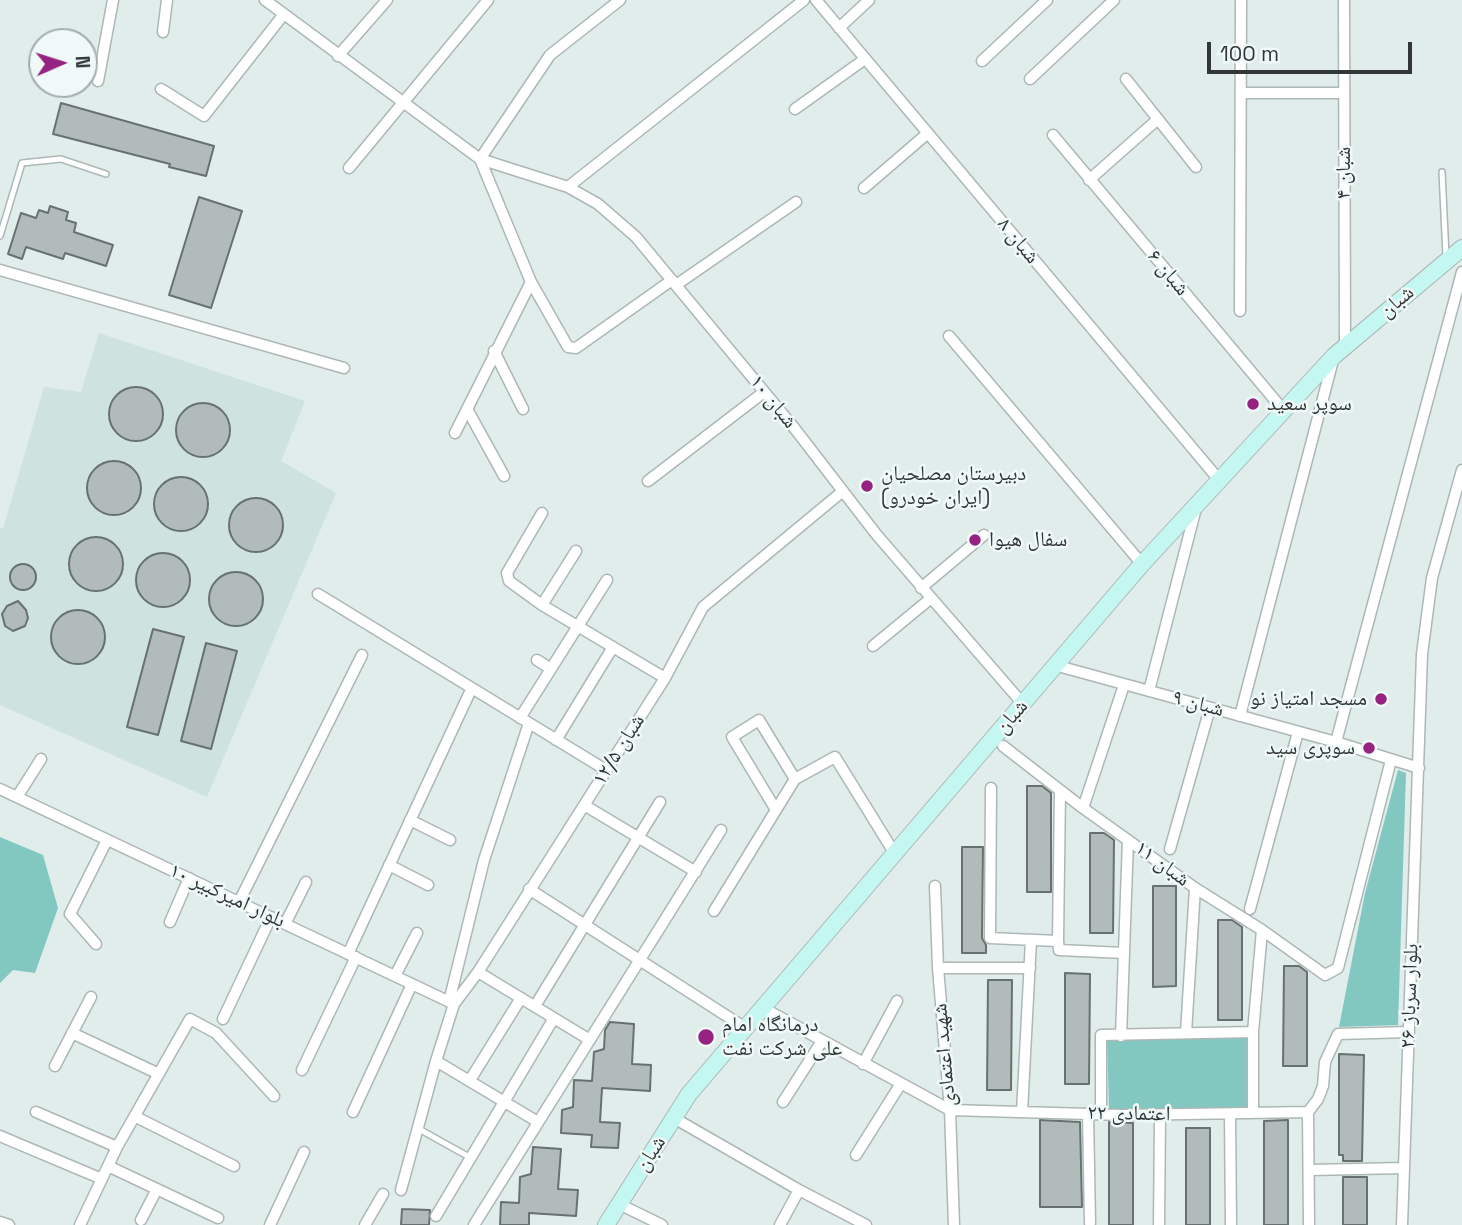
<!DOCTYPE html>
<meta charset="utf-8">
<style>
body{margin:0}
#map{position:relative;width:1462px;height:1225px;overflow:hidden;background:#e1edeb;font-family:"Space Grotesk",sans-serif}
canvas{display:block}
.north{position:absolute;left:28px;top:28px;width:70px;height:70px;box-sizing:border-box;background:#effaf8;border:2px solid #a3acaa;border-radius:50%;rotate:87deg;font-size:19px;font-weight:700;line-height:28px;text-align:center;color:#323636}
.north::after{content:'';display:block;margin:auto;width:24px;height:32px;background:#962381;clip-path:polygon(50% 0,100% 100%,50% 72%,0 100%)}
.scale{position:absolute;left:1207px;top:42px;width:205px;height:32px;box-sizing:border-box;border:4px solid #323636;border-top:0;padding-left:9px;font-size:21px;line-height:24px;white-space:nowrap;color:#323636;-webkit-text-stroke:5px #effaf8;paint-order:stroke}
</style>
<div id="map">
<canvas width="1462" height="1225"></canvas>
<div class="north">N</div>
<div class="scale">100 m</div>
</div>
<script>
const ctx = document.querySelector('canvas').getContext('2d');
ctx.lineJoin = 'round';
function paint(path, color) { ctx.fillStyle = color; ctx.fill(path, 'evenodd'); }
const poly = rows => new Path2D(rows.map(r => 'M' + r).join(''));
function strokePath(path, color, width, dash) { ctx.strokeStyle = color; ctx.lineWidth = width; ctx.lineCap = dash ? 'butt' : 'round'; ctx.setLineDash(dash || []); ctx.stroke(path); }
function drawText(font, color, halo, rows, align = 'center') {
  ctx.font = font + ' "Space Grotesk","Noto Naskh Arabic",sans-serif'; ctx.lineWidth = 5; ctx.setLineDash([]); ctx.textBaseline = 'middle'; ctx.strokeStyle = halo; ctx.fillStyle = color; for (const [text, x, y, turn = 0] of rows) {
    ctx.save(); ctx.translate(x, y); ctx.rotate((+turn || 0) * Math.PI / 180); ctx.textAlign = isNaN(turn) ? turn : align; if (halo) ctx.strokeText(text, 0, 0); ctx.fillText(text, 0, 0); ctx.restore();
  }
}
paint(poly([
 [99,333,305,401,281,461,336,493,207,797,0,705,0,528,3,529,44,387,81,392]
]), '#cee2df');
paint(poly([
 [1398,770,1406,773,1398,1025,1339,1027,1365,893],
 [0,837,43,855,58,908,35,973,13,970,0,983],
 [1248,1036,1250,1108,1109,1110,1107,1038]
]), '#82c8c0');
const building = poly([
 [61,103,214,146,206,176,169,167,170,164,53,134,61,103],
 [199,197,242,211,211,308,169,295,199,197],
 [50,206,68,212,66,220,76,223,74,232,113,245,106,266,65,253,63,259,26,247,22,259,8,254,21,213,36,218,39,210,48,213,50,206],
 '109 414a27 27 0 1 1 54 0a27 27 0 1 1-54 0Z',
 '176 430a27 27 0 1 1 54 0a27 27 0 1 1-54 0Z',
 '87 488a27 27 0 1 1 54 0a27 27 0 1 1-54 0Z',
 '154 504a27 27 0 1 1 54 0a27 27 0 1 1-54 0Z',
 '229 525a27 27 0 1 1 54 0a27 27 0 1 1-54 0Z',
 '69 564a27 27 0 1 1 54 0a27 27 0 1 1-54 0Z',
 '136 580a27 27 0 1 1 54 0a27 27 0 1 1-54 0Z',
 '10 577a13 13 0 1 1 26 0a13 13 0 1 1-26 0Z',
 '209 599a27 27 0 1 1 54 0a27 27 0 1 1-54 0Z',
 [18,601,26,610,28,618,25,626,13,631,5,626,2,614,7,606,18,601],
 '51 637a27 27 0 1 1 54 0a27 27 0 1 1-54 0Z',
 [153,629,184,637,158,735,127,727,153,629],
 [206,643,237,651,211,749,181,741,206,643],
 [1027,786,1042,786,1051,793,1051,892,1027,892,1027,786],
 [1090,833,1104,833,1114,840,1113,933,1090,933,1090,833],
 [962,847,983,847,982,938,986,945,986,953,962,953,962,847],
 [1153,886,1176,886,1176,986,1153,987,1153,886],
 [1218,920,1232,920,1242,927,1242,1020,1218,1020,1218,920],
 [1284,966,1299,966,1307,972,1307,1066,1283,1066,1284,966],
 [1065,973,1090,974,1089,1084,1065,1084,1065,973],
 [988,980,1012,980,1011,1090,987,1090,988,980],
 [610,1022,634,1024,632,1064,651,1065,650,1091,602,1088,600,1122,620,1123,618,1148,591,1147,592,1135,561,1133,562,1110,573,1107,574,1080,592,1081,594,1052,604,1049,605,1030,610,1022],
 [1339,1054,1364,1055,1362,1161,1343,1161,1343,1155,1339,1155,1339,1054],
 [1040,1120,1080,1122,1082,1207,1040,1207,1040,1120],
 [1288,1120,1288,1225,1264,1225,1264,1121,1288,1120],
 [1109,1122,1133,1123,1133,1225,1109,1225,1109,1122],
 [1186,1128,1210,1128,1210,1225,1186,1225,1186,1128],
 [533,1147,561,1149,558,1189,578,1190,576,1216,529,1213,529,1225,500,1225,501,1202,519,1203,520,1177,531,1174,533,1147],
 [1343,1177,1367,1177,1367,1225,1343,1225,1343,1177],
 [402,1209,430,1210,429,1225,401,1225,402,1209]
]);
paint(building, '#b1bbba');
strokePath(building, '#67716f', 2);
const lane = poly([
 [1442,172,1446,256],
 [0,236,22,163,61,159,106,174],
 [419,1129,471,1158]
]);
const street = poly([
 [265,0,480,159,568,187,598,204,636,237,795,429,876,534,1023,704],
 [816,0,1220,481],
 [1344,0,1345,346],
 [839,28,869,0],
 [163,32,167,0],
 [338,56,387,0],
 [982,61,1047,0],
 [1030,79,1114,0],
 [1126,79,1196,167],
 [98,81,113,0],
 [161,89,204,116,284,14],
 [1242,93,1344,93],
 [795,109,865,59],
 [1053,135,1284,411],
 [480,159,531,282,568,347,576,348,672,280],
 [480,159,550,55,620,0],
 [349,168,488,0],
 [1089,180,1158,119],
 [568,187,804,0],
 [864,188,928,133],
 [0,270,344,368],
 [676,285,796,202],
 [1240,311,1241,0],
 [949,336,1142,564],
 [494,351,523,409],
 [467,409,504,476],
 [455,433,531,282],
 [648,481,764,392],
 [542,513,507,573,509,581,542,605,665,678],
 [921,588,984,535],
 [318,594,606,770],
 [542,605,576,551],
 [873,646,930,599],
 [537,660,551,669],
 [1058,666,1336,742,1419,768],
 [1149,691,1196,508],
 [1240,716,1333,360],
 [520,718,607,580],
 [556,740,613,647],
 [1336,742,1462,272],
 [1003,746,1083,808,1195,888,1262,930,1325,975,1338,968,1391,760],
 [991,788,990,938,1058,941,1060,790],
 [0,789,454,1004],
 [17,797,41,759],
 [584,805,696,872],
 [1083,808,1124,685],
 [776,810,732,737,759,720,795,779],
 [410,820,450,840],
 [1170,849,1210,708],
 [389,865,428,885],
 [935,886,938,968,950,1110,954,1225],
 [529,889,747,1029],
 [239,902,362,655],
 [1250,909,1298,732],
 [714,911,795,779,835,757,895,854],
 [170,922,189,878],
 [285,924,306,882],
 [1058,941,1059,950,1124,953],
 [96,944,70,914,107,840],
 [348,954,469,694],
 [938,968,1030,968],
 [478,972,590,1040],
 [395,976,417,933],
 [449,1002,484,860,529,723],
 [535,1006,660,802],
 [763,1008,950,1110,1123,1115,1308,1112],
 [223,1019,271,917],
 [72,1033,159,1074],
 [1186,1033,1195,888],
 [1121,1036,1128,840],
 [436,1061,538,1122],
 [863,1064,897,1001],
 [55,1066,91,997],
 [302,1070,356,957],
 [470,1080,521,998],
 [783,1102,822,1041],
 [36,1112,117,1147],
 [353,1112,412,984],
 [1022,1112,1031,940],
 [1088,1113,1090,1223],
 [1101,1113,1101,1035,1253,1032],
 [1253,1113,1253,1032,1262,930],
 [1230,1114,1231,1225],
 [136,1117,234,1166],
 [674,1118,799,1190,866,1225],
 [0,1136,102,1179],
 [856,1155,900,1085],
 [108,1166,218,1218],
 [1310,1170,1404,1168],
 [401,1190,436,1061,454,1004,478,972,665,678,703,607,843,491],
 [619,1204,662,1225],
 [436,1216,554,1018],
 [141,1220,157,1189],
 [0,1222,9,1225],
 [80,1225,117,1147,190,1019,216,1033,274,1096],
 [270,1225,304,1152],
 [365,1225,383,1194],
 [474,1225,721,830],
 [780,1225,799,1190],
 [1159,1225,1160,1115],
 [1309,1225,1308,1112,1318,1099,1323,1086,1325,1062,1338,1034,1409,1032],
 [1402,1225,1422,654,1432,578,1462,470]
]);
const secondary = poly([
 [606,1225,689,1094,1142,564,1334,356,1462,248]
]);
strokePath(lane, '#adb7b6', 8);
strokePath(street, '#adb7b6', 13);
strokePath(secondary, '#adb7b6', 18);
strokePath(lane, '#fff', 5);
strokePath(street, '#fff', 10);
strokePath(secondary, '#c4f6f2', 16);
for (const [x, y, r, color] of [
 [1253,404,7,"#962381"],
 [867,486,7,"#962381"],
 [975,540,7,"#962381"],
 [1381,699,7,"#962381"],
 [1369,748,7,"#962381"],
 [706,1037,9,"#962381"]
]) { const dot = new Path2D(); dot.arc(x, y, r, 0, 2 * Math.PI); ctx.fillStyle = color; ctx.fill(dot); strokePath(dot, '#effaf8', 2.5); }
drawText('21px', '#323636', '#effaf8', [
 ["۴ شبان",1344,173,-90],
 ["۸ شبان",1018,241,50],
 ["۶ شبان",1168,273,50],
 ["شبان",1397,302,-40],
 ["۱۰ شبان",773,402,51],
 ["۹ شبان",1198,704,15],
 ["شبان",1012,717,-49],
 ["۱۲/۵ شبان",619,750,-58],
 ["۱۱ شبان",1162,864,36],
 ["۱۰ بلوار امیرکبیر",227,896,25],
 ["۲۶ بلوار سرباز",1410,996,-88],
 ["شهید اعتمادی",945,1055,-95],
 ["۲۲ اعتمادی",1129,1114,1],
 ["شبان",651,1154,-57]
]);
drawText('21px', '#323636', '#effaf8', [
 ["سوپر سعید",1267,404],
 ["دبیرستان مصلحیان",881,474],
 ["(ایران خودرو)",881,498],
 ["سفال هیوا",989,540],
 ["مسجد امتیاز نو",1367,699,"right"],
 ["سوپری سید",1355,748,"right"],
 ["درمانگاه امام",722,1025],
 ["علی شرکت نفت",722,1049]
], 'left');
</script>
